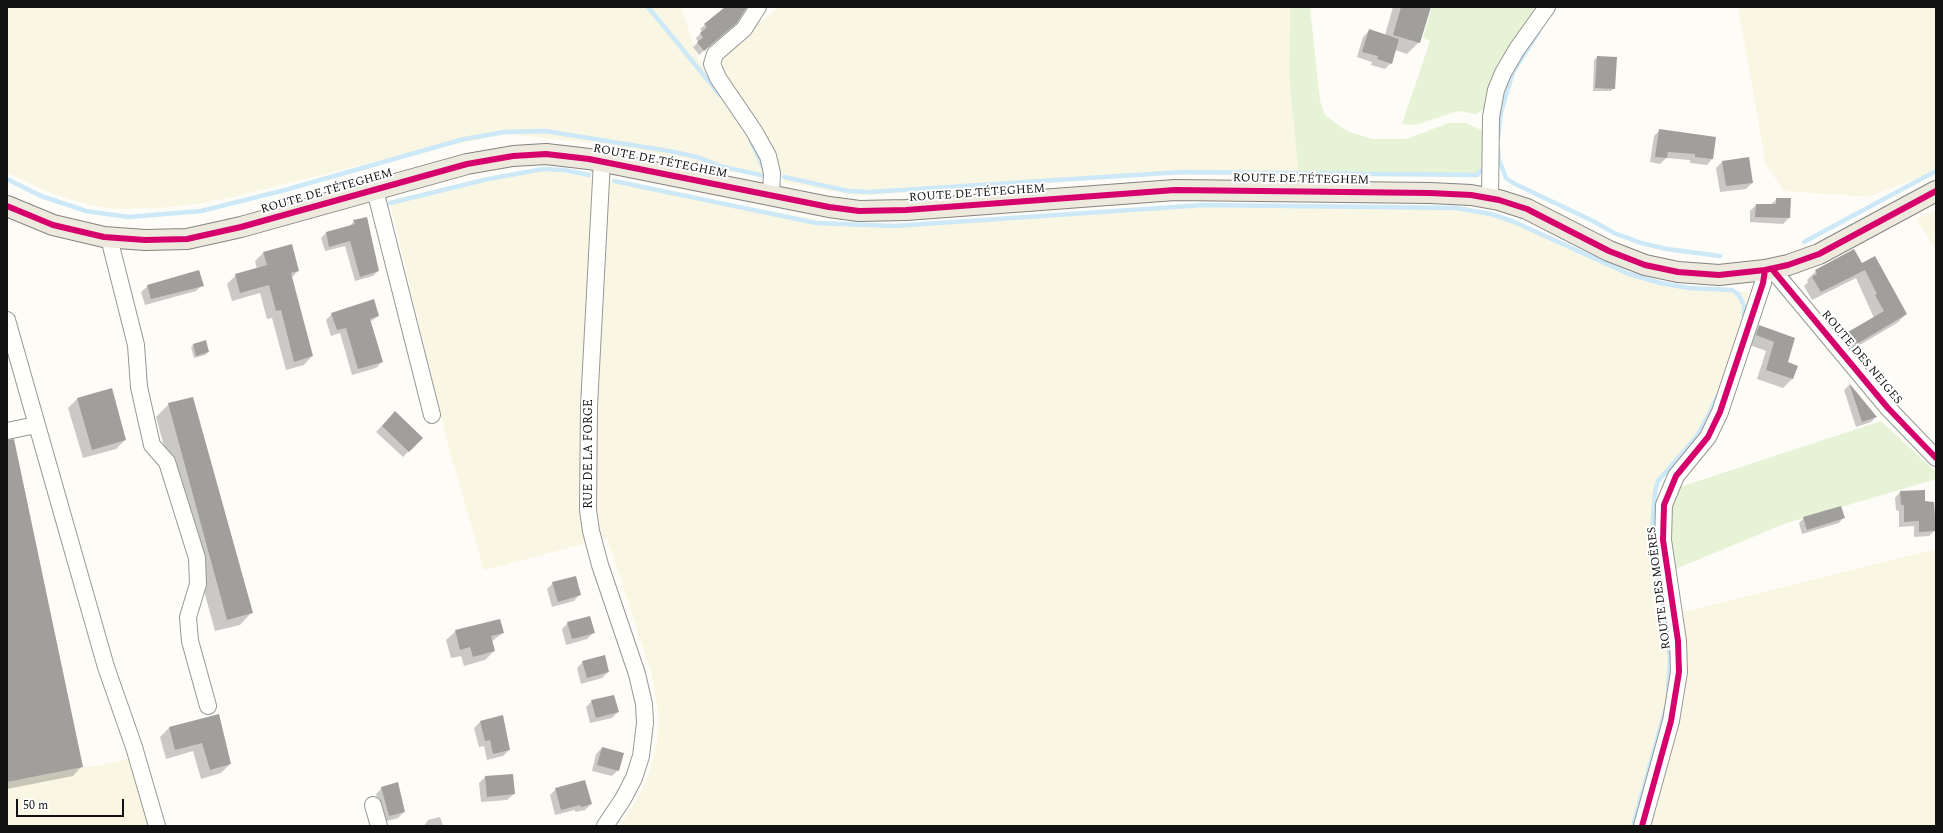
<!DOCTYPE html>
<meta charset="utf-8">
<style>
body{margin:0}
#map{position:relative;width:1943px;height:833px;overflow:hidden;background:#fdfcf7;font-family:Spectral,serif}
canvas{display:block}
.frame{position:absolute;inset:0;border:8px solid #111;pointer-events:none}
.scale{position:absolute;left:16px;top:799px;width:108px;height:18px;box-sizing:border-box;border:2px solid #111;border-top:0;padding-left:5px;font-size:12px;line-height:14px;white-space:nowrap;color:#111;-webkit-text-stroke:3px #fff;paint-order:stroke}
</style>
<div id="map">
<canvas width="1943" height="833"></canvas>
<div class="frame"></div>
<div class="scale">50 m</div>
</div>
<script>
const ctx = document.querySelector('canvas').getContext('2d');
ctx.lineJoin = 'round';
function paint(path, color) { ctx.fillStyle = color; ctx.fill(path, 'evenodd'); }
const poly = rows => new Path2D(rows.map(r => 'M' + r).join(''));
function strokePath(path, color, width, dash) { ctx.strokeStyle = color; ctx.lineWidth = width; ctx.lineCap = dash ? 'butt' : 'round'; ctx.setLineDash(dash || []); ctx.stroke(path); }
function drawText(font, color, halo, rows, align = 'center') {
  ctx.font = font + ' Spectral,serif'; ctx.lineWidth = 4; ctx.setLineDash([]); ctx.textBaseline = 'middle'; ctx.strokeStyle = halo; ctx.fillStyle = color; for (const [text, x, y, turn = 0] of rows) {
    ctx.save(); ctx.translate(x, y); ctx.rotate((+turn || 0) * Math.PI / 180); ctx.textAlign = isNaN(turn) ? turn : align; if (halo) ctx.strokeText(text, 0, 0); ctx.fillText(text, 0, 0); ctx.restore();
  }
}
paint(poly([
 [7,7,681,7,699,62,760,147,766,176,618,146,506,134,377,161,233,197,198,204,159,208,113,209,86,204,56,195,7,173],
 [779,7,1290,7,1289,76,1299,177,1177,174,859,196,784,183,774,149,720,74,720,62,722,55],
 [1738,7,1936,7,1936,171,1868,197,1784,191,1766,165],
 [539,168,847,225,890,226,1204,205,1308,205,1456,208,1491,214,1512,221,1539,232,1580,253,1629,274,1660,283,1689,288,1749,292,1717,397,1708,416,1697,436,1658,481,1655,492,1652,530,1670,658,1669,679,1667,702,1633,826,620,826,641,792,648,777,653,760,658,737,659,716,651,671,607,538,484,570,448,445,390,203,486,177],
 [1936,210,1936,251,1916,219],
 [1936,549,1936,826,1651,826,1685,698,1688,667,1683,612],
 [131,759,150,826,7,826,7,782]
]), '#f9f7e4');
paint(poly([
 [1290,7,1310,7,1320,101,1325,115,1347,131,1372,139,1406,139,1449,123,1466,123,1481,130,1487,149,1477,175,1299,177,1289,76],
 [1432,7,1541,7,1487,107,1476,114,1458,111,1416,125,1402,124,1430,41,1423,38],
 [1881,421,1936,472,1936,479,1784,524,1673,570,1669,529,1674,489]
]), '#e7f3d7');
paint(poly([
 [736,7,746,7,731,27,699,55,693,47,698,42,696,38,702,32,700,29,721,12],
 [1393,7,1430,7,1419,42,1407,54,1395,50,1391,63,1385,69,1371,65,1372,62,1357,57,1363,37,1369,31,1385,35],
 [1597,57,1614,88,1611,91,1593,91,1594,60],
 [1660,130,1712,159,1707,165,1690,163,1690,160,1666,158,1660,164,1650,162,1654,136],
 [1722,162,1752,183,1746,189,1720,192,1716,168],
 [1777,199,1789,218,1783,224,1750,222,1750,211,1756,205,1770,205],
 [354,221,378,271,373,276,355,281,345,246,325,251,321,238,326,233,349,227],
 [1854,251,1861,264,1906,314,1897,323,1846,353,1840,342,1849,333,1874,318,1856,278,1812,300,1804,286,1808,282,1807,280,1816,271],
 [263,253,298,271,291,278,312,356,304,365,286,370,272,318,267,319,260,293,232,301,227,284,236,275,257,269,255,261],
 [202,285,196,291,145,305,141,292,148,286],
 [332,314,378,316,370,322,382,362,376,368,352,375,340,333,331,336,326,320],
 [1759,327,1794,338,1786,363,1792,379,1783,388,1757,379,1766,351,1747,344,1750,336],
 [193,345,208,352,205,355,194,358,191,347],
 [1849,385,1876,417,1871,422,1856,427,1844,390],
 [78,398,125,440,116,449,83,458,68,408],
 [169,404,252,612,240,625,215,631,156,417],
 [389,418,421,438,403,457,376,432],
 [7,451,82,766,73,776,7,789],
 [1900,492,1924,502,1935,530,1929,536,1914,537,1914,526,1899,527,1899,511,1896,510,1895,498],
 [1844,517,1839,523,1802,534,1799,523,1804,518],
 [553,583,580,594,574,601,552,607,547,589],
 [568,623,593,633,587,639,566,645,562,629],
 [456,631,503,633,491,642,494,651,485,660,464,666,461,656,451,658,446,640],
 [583,662,608,672,602,678,581,684,577,668],
 [592,701,618,712,612,718,590,723,586,707],
 [218,715,230,764,221,773,201,779,193,751,166,759,160,737,169,728],
 [480,722,509,750,503,756,487,760,484,746,479,747,474,728],
 [602,748,618,770,612,776,592,771,596,754],
 [485,777,514,794,507,800,481,802,479,783],
 [382,788,404,812,398,818,383,822,376,794],
 [556,789,591,804,585,810,575,812,575,810,555,815,550,795],
 [440,817,443,826,424,826,428,820]
]), '#0003');
strokePath(poly([
 [648,7,720,95],
 [1498,138,1501,112,1513,72,1539,31],
 [751,141,764,169],
 [1498,149,1499,160,1506,178,1515,184,1593,221,1614,233,1641,243,1667,249,1720,256],
 [784,177,848,191,870,192,1182,172,1477,175,1485,166],
 [7,179,41,196,86,211,128,217,201,211,285,190,464,139,505,132,545,131,669,151,697,157,723,167,766,176],
 [614,181,816,223,894,226,1204,205,1456,208,1491,214,1512,221,1629,274,1660,283,1689,288,1732,290,1738,294,1744,305,1744,318],
 [390,203,488,179,543,169,564,170,589,175],
 [1804,242,1936,171],
 [1668,690,1670,658,1652,530,1655,492,1658,481,1697,436,1708,416,1718,395],
 [1633,826,1666,707]
]), '#cde8f7', 4.5);
paint(poly([
 [725,7,747,7,737,23,704,51,697,42,703,38,700,33,707,27,704,24],
 [1401,7,1431,7,1420,43,1393,35],
 [1369,29,1399,39,1392,64,1377,59,1378,56,1362,52],
 [1597,56,1617,57,1615,89,1595,88],
 [1659,129,1716,137,1713,159,1695,157,1695,154,1668,152,1667,158,1655,157],
 [1749,157,1753,183,1726,186,1722,161],
 [1776,198,1791,198,1790,218,1755,217,1756,204,1776,204],
 [367,217,379,271,360,277,350,241,329,247,326,232,355,224,353,220],
 [292,244,299,271,291,273,313,356,294,362,281,310,276,311,269,285,240,293,235,274,267,265,263,252],
 [1854,249,1862,263,1875,256,1907,314,1855,345,1848,332,1884,311,1875,295,1877,294,1865,270,1821,292,1812,277,1817,274,1815,270],
 [199,270,204,286,151,299,147,285],
 [374,299,379,316,370,319,383,362,358,369,346,328,337,330,331,313],
 [1759,325,1795,338,1788,362,1798,366,1793,379,1766,370,1774,342,1756,335],
 [206,340,209,352,196,356,193,344],
 [1849,383,1877,417,1862,422],
 [112,388,126,440,92,450,77,398],
 [193,397,253,613,227,620,168,403],
 [395,411,423,438,409,452,382,426],
 [14,439,83,767,7,782,7,440],
 [1925,490,1925,501,1934,502,1936,531,1919,532,1919,521,1904,522,1904,505,1901,505,1900,491],
 [1841,506,1845,518,1807,530,1803,517],
 [576,576,581,595,558,602,552,582],
 [590,616,595,633,572,639,567,622],
 [500,619,504,633,491,636,495,651,473,657,470,647,460,650,455,630],
 [605,655,609,672,587,678,582,661],
 [614,695,619,712,596,718,591,700],
 [219,714,231,764,210,770,202,743,175,750,169,727],
 [503,715,510,750,493,754,490,740,485,741,480,721],
 [602,747,624,753,619,771,597,765],
 [513,774,515,794,487,797,485,776],
 [585,780,592,804,581,807,580,805,561,810,555,788],
 [398,782,405,812,389,816,381,787]
]), '#a19f9c');
const minor = poly([
 [758,7,744,29,715,54,712,64,718,78,754,131,768,156,772,173,771,195],
 [602,161,589,406,588,510,591,531,600,565,637,674,644,704,645,723,641,756,634,778,623,799,605,826],
 [375,190,432,415],
 [1490,199,1491,117,1496,90,1503,73,1517,49,1547,7],
 [109,238,136,345,139,387,152,445,167,462,197,558,198,584,188,617,190,641,208,706],
 [1772,269,1887,407,1936,458],
 [7,320,106,667,134,747,157,826],
 [7,431,36,425],
 [373,805,379,826],
 [1642,826,1671,721,1679,672,1678,641,1663,540,1664,505,1676,476,1708,437,1720,412,1763,283,1765,270]
]);
const major = poly([
 [7,206,53,225,104,237,145,240,187,239,241,227,467,164,513,156,546,154,589,159,829,207,859,211,906,210,1175,190,1430,193,1471,195,1499,200,1527,209,1609,251,1645,265,1678,272,1719,275,1765,270,1788,265,1819,254,1936,191]
]);
strokePath(minor, '#979795', 18);
strokePath(major, '#858482', 22);
strokePath(minor, '#fffffe', 16);
strokePath(major, '#ede9dc', 20);
strokePath(poly([
 [7,206,53,225,104,237,145,240,187,239,241,227,467,164,513,156,546,154,589,159,829,207,859,211,906,210,1175,190,1430,193,1471,195,1499,200,1527,209,1609,251,1645,265,1678,272,1719,275,1765,270,1788,265,1819,254,1936,191],
 [1772,269,1887,407,1936,458],
 [1642,826,1671,721,1679,672,1678,641,1663,540,1664,505,1676,476,1708,437,1720,412,1763,283,1765,270]
]), '#d6006c', 6);
drawText('12px', '#111', '#fff', [
 ["ROUTE DE TÉTEGHEM",660,162,11],
 ["ROUTE DE TÉTEGHEM",1301,180,1],
 ["ROUTE DE TÉTEGHEM",327,192,-16],
 ["ROUTE DE TÉTEGHEM",977,194,-4],
 ["ROUTE DES NEIGES",1861,358,50],
 ["RUE DE LA FORGE",590,454,-90],
 ["ROUTE DES MOËRES",1660,588,-97]
]);
</script>
